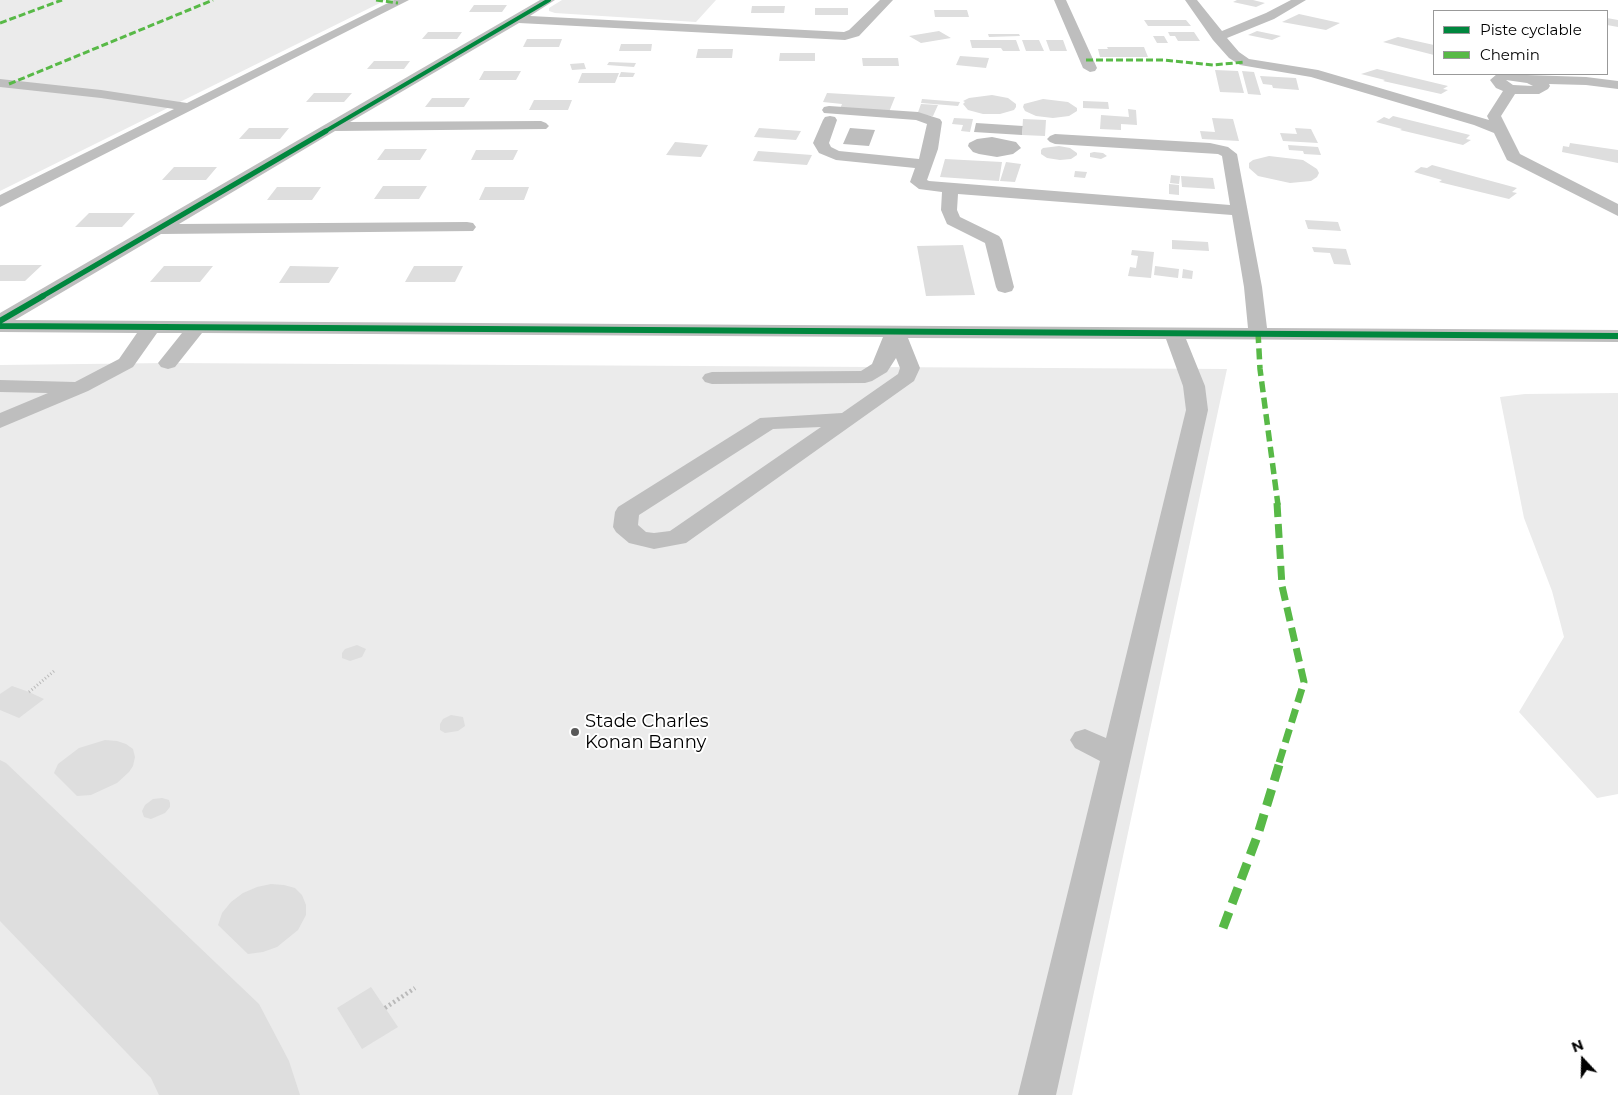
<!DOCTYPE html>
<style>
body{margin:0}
#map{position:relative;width:1618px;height:1095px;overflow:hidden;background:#fff;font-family:Montserrat,sans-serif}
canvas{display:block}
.legend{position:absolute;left:1433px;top:10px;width:175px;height:65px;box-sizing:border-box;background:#fff;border:1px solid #999;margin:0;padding:6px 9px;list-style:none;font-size:15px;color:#000}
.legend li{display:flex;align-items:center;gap:10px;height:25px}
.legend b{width:25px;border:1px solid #999}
.north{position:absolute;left:1558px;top:1035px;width:50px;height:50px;-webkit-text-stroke:4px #fff;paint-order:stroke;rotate:339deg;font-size:14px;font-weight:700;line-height:20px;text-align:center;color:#000}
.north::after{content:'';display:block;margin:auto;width:18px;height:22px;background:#000;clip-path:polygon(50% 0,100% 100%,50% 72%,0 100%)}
</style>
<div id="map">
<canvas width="1618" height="1095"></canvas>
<ul class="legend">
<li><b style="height:6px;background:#00873e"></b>Piste cyclable</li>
<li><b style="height:6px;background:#58b947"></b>Chemin</li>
</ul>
<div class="north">N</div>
</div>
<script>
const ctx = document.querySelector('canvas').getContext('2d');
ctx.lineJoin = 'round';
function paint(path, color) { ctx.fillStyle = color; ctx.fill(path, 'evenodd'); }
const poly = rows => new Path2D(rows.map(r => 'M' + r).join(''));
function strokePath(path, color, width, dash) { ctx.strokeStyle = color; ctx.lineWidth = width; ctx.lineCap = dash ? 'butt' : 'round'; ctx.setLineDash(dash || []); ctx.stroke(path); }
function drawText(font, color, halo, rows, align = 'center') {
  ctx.font = font + ' Montserrat,sans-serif'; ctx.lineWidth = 4; ctx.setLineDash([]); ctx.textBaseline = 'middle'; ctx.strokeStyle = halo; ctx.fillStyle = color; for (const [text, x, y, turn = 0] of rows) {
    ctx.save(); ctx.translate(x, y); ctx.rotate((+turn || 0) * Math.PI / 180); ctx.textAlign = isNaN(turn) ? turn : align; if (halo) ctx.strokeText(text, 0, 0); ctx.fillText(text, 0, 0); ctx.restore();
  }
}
paint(poly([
 [0,0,386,0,0,191],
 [562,0,716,0,696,22,555,13,549,11,549,8],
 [168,363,1227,369,1072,1095,0,1095,0,365],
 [1618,393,1618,794,1597,798,1519,712,1564,637,1552,591,1524,518,1500,397,1525,394]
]), '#ebebeb');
paint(poly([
 [976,123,1023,126,1022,135,974,132],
 [850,128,875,130,869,146,843,144],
 [992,137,1016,142,1021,148,1013,154,997,157,979,154,973,152,968,146,969,143,977,139]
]), '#bdbdbd');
paint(poly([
 [1237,0,1253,0,1265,3,1256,7,1233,2],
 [474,5,507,5,502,12,469,12],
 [752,6,785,6,784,13,751,13],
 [815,8,848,8,848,15,815,15],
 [934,10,967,10,969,17,935,17],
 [1299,14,1340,23,1326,30,1282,22],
 [1607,18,1618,20,1618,27,1607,25],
 [1144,20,1186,20,1191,26,1148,26],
 [939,31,951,38,921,43,909,36],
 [1257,31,1281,36,1272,40,1248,35],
 [428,32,462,32,457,39,422,39],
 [1168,32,1194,32,1200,41,1178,41,1175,36,1170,36],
 [988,34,1019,34,1020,36,989,37],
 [1153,36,1164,36,1168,43,1157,43],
 [1398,37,1434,45,1434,55,1383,42],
 [527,39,562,39,559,47,523,47],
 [970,40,1016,40,1020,51,1003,51,1001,48,972,48],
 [1022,40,1039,40,1044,51,1026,51],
 [1046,40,1063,40,1067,51,1050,51],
 [621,44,652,44,651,51,619,51],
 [1107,47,1144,47,1148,57,1100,57,1098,49,1108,49],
 [698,49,733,49,732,58,696,58],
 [780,53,815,53,815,61,779,61],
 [960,56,989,58,986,68,956,65],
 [862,58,898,58,899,66,863,66],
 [374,61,410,61,404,69,367,69],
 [609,62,636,63,634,67,607,65],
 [584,63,586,69,572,70,570,64],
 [1377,69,1448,86,1443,89,1448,90,1441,94,1383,81,1385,80,1361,74],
 [1215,70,1238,71,1244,93,1220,92],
 [484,71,521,71,516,80,479,80],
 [1242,71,1254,72,1261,95,1248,94],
 [621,72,635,73,633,77,619,77],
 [582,73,619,73,615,83,578,83],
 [1260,76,1296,78,1299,90,1273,88,1272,85,1263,84],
 [314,93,352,93,344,102,306,102],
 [827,93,895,97,889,112,840,109,842,104,823,102],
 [992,95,1008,98,1016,104,1016,107,1014,110,1000,114,983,114,968,110,963,104,965,102,963,101,969,98],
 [432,98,470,98,464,107,425,107],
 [922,99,960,102,958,106,921,103],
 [1043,99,1068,102,1077,108,1077,111,1069,116,1053,118,1036,116,1025,111,1023,107,1024,104],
 [534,100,572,100,568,110,529,110],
 [1083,101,1108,102,1109,109,1083,108],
 [921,104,938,105,933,116,917,115],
 [1128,109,1136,110,1137,125,1121,124,1121,130,1100,129,1101,115,1129,117],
 [1393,116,1470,135,1466,139,1471,140,1463,145,1400,130,1402,129,1376,122,1384,117,1389,119],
 [954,118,973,119,970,132,961,131,963,125,952,124],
 [1212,118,1233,119,1239,141,1202,139,1200,131,1215,132],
 [1023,119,1046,120,1045,136,1022,135],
 [249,128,289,128,280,139,239,139],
 [759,128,801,131,796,140,754,137],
 [1295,128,1311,129,1318,143,1283,141,1280,133,1297,134],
 [675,142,708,145,701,157,666,155],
 [1570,143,1618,150,1618,163,1562,152,1563,146,1569,147],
 [1288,145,1318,147,1321,155,1304,154,1303,151,1289,150],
 [1059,146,1070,148,1077,153,1077,155,1071,159,1060,160,1047,158,1041,154,1041,150,1043,148],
 [385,149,427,149,420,160,377,160],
 [476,150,518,150,513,160,471,160],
 [758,151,812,155,807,165,753,161],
 [1094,152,1103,153,1107,156,1101,159,1090,157,1090,153],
 [1269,156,1303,160,1317,169,1319,173,1317,177,1311,181,1290,183,1258,176,1249,168,1249,163,1253,160],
 [945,159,1002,162,999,181,940,177],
 [1006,162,1021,164,1015,182,1000,181],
 [1432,165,1517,188,1512,192,1517,193,1509,199,1439,182,1442,180,1414,172,1421,167,1427,168],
 [174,167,217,167,206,180,162,180],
 [1075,171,1087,172,1085,178,1074,177],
 [1171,175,1180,176,1179,184,1170,183],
 [1181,176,1213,178,1215,189,1182,187],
 [1169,184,1179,185,1179,195,1169,194],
 [383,186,427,186,419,199,374,199],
 [277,187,321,187,312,200,267,200],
 [485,187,529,187,524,200,479,200],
 [89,213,135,213,122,227,75,227],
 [1305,220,1338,222,1341,231,1308,229],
 [1172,240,1208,242,1209,251,1172,249],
 [963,245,975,295,926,296,917,246],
 [1312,247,1346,249,1351,265,1334,264,1330,253,1314,252],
 [1132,250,1154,252,1151,278,1128,276,1130,267,1136,268,1138,256,1131,255],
 [0,265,42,265,25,281,0,281],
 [164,266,213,266,200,282,150,282],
 [290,266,339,267,329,283,279,283],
 [414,266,463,266,455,282,405,282],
 [1155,266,1179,269,1178,278,1154,275],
 [1183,269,1193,271,1192,279,1182,278],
 [357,645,366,649,362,657,350,661,342,658,342,653,345,649],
 [12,686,29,692,44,699,19,718,0,710,0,694],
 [451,715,463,717,465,726,458,731,445,733,440,730,440,724,443,719],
 [105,740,117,741,126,744,133,749,135,757,133,766,129,772,117,783,91,795,77,796,54,773,58,764,79,748],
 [0,760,6,763,259,1004,289,1061,300,1095,159,1095,151,1078,0,921],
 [162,798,169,800,170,803,170,807,165,813,151,819,144,817,142,811,145,805,153,799],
 [271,884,284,885,295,888,302,895,306,905,306,915,298,930,277,947,263,952,248,954,218,925,222,913,231,902,243,893,257,887],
 [371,987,398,1027,362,1049,337,1008]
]), '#dedede');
strokePath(poly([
 [29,692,54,671]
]), '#b9b9b9', 3, [1, 2.5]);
strokePath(poly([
 [385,1008,415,988]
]), '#b9b9b9', 4.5, [2, 3]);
paint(poly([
 [394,0,409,0,0,207,0,195,174,109,101,98,0,87,0,79,101,90,187,103,394,0],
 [540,0,555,0,530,16,844,32,849,30,880,0,893,0,859,36,845,40,519,23,350,122,541,121,546,123,549,126,546,129,335,131,179,224,467,222,473,223,476,227,473,231,161,234,15,320,1248,328,1244,287,1232,215,958,194,957,210,960,217,999,236,1002,240,1014,287,1012,291,1005,293,998,291,996,287,985,243,947,224,941,210,942,192,919,189,910,182,915,168,836,160,819,153,813,143,823,120,825,117,830,116,835,117,837,120,829,143,831,147,839,151,919,159,927,124,916,120,824,113,822,110,824,107,829,106,918,112,940,119,942,122,938,149,927,180,929,181,1230,205,1222,156,1218,154,1055,144,1050,142,1047,139,1050,136,1055,134,1210,143,1228,147,1237,154,1262,287,1267,328,1618,330,1618,342,1186,339,1205,386,1208,410,1056,1095,1018,1095,1100,761,1075,748,1070,740,1075,732,1085,729,1106,738,1186,410,1183,386,1166,339,908,338,920,368,914,381,686,543,654,549,629,543,616,532,613,527,615,512,618,507,760,418,842,413,898,374,900,368,896,358,887,372,872,381,865,383,712,384,705,382,702,378,705,374,712,372,861,371,872,364,883,337,202,333,175,367,168,369,161,367,158,363,182,333,157,333,133,367,88,391,0,428,0,413,48,393,0,392,0,380,75,382,119,359,137,333,0,332,0,313,540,0],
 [821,427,670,531,654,533,646,532,638,525,639,515,773,429,821,427],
 [1054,0,1066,0,1097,68,1095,71,1090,72,1083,68,1054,0],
 [1185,0,1197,0,1222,31,1266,13,1291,0,1306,0,1274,19,1227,38,1239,52,1249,59,1318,70,1489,120,1487,116,1503,91,1496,88,1490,80,1497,74,1586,77,1618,81,1618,89,1586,85,1549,84,1550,86,1548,89,1539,94,1515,94,1501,116,1520,154,1618,204,1618,216,1507,160,1494,133,1474,125,1311,77,1240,65,1229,58,1213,40,1185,0],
 [1506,80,1527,83,1533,86,1513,85,1506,80]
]), '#bebebe');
strokePath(poly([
 [376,0,398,3],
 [0,23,62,0],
 [1086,60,1163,60,1213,65,1245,62],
 [9,84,213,0]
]), '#58b947', 3, [7, 3]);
strokePath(poly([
 [1258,332,1260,369,1278,505]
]), '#58b947', 5.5, [11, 5.5]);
strokePath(poly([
 [1277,503,1282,586,1304,682,1278,766]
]), '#58b947', 7, [14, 7]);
strokePath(poly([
 [1223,928,1258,834,1279,765]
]), '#58b947', 9, [17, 9]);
strokePath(poly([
 [324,132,549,0]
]), '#00873e', 4);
strokePath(poly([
 [41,297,326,131]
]), '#00873e', 5);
strokePath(poly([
 [0,321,43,296],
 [0,326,1618,336]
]), '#00873e', 6);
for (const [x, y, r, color] of [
 [575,732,5,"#595959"]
]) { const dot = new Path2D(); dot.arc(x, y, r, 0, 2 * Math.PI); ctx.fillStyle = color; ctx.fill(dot); strokePath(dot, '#fff', 2); }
drawText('18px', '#000', '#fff', [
 ["Stade Charles",585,722],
 ["Konan Banny",585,743]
], 'left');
</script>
